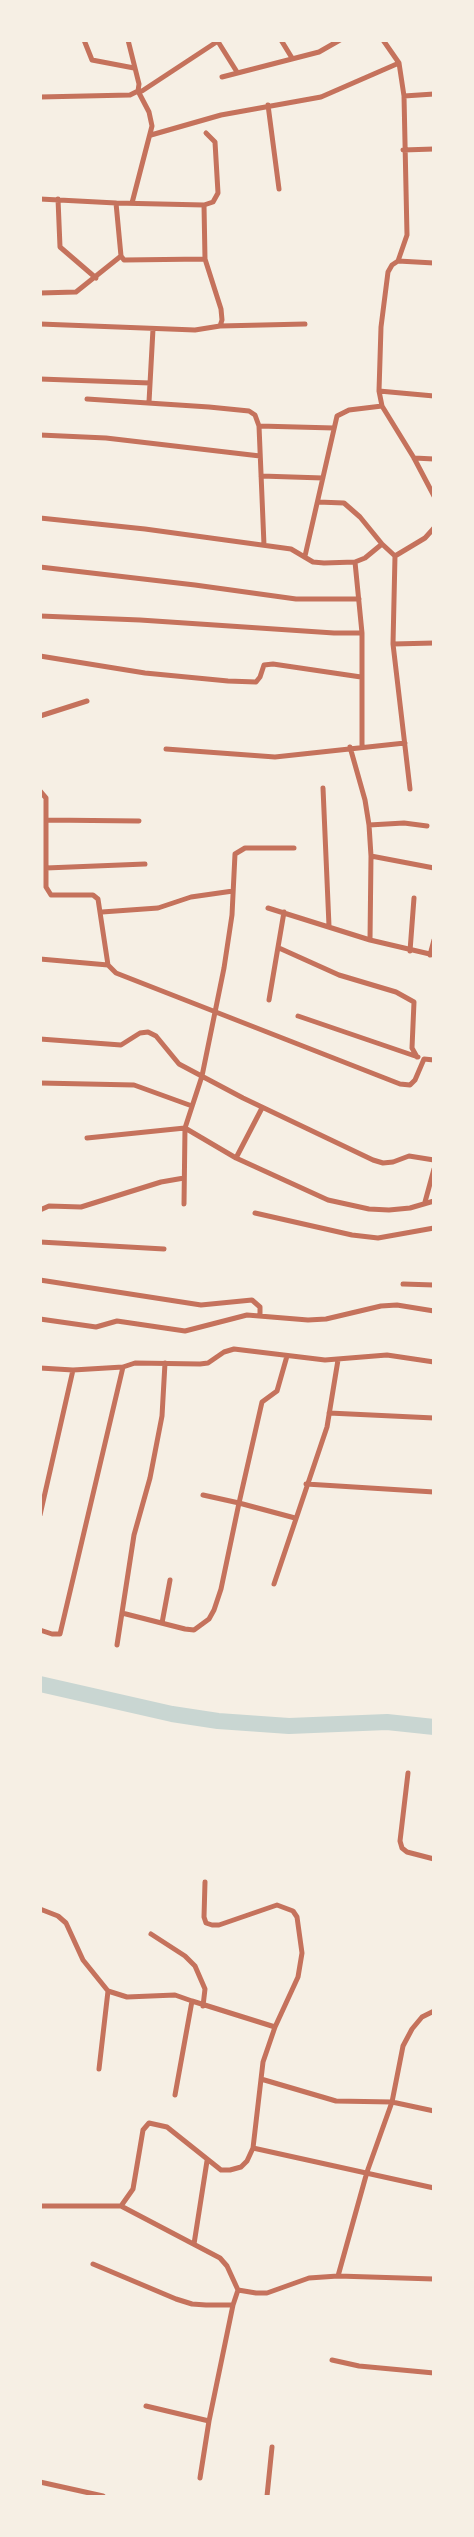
<!DOCTYPE html>
<style>
body{margin:0}
#map{position:relative;width:474px;height:2537px;overflow:hidden;background:#f6efe4;font-family:"Times New Roman",serif}
canvas{display:block}
.frame{position:absolute;inset:0;border:42px solid #f6efe4;pointer-events:none}
</style>
<div id="map">
<canvas width="474" height="2537"></canvas>
<div class="frame"></div>
</div>
<script>
const ctx = document.querySelector('canvas').getContext('2d');
ctx.lineJoin = 'round';
const poly = rows => new Path2D(rows.map(r => 'M' + r).join(''));
function strokePath(path, color, width, dash) { ctx.strokeStyle = color; ctx.lineWidth = width; ctx.lineCap = dash ? 'butt' : 'round'; ctx.setLineDash(dash || []); ctx.stroke(path); }
strokePath(poly([
 [40,1684,172,1714,218,1721,289,1726,387,1722,434,1727]
]), '#c9d6d2', 16);
strokePath(poly([
 [84,40,92,60,134,68],
 [217,40,237,72],
 [281,40,292,58],
 [383,40,399,63,404,96,407,235,398,261,392,265,388,272,381,327,379,391,382,406,414,458,434,496],
 [222,77,319,52,340,40],
 [404,96,434,94],
 [40,97,130,95,138,91,139,84,128,40],
 [268,105,279,189],
 [151,135,221,115,321,97,399,63],
 [403,150,434,149],
 [40,199,116,203,204,205,213,202,218,193,215,142,206,133],
 [58,199,60,247,96,278],
 [116,203,121,256,124,260,205,259],
 [132,203,152,126,149,112,138,91,142,91,218,41],
 [398,261,434,263],
 [40,293,76,292,121,256],
 [40,324,195,330,220,326,222,320,221,309,205,259,204,205],
 [220,326,305,324],
 [40,379,150,383],
 [379,391,434,396],
 [87,399,209,407,249,411,255,415,259,426,264,545],
 [149,402,153,329],
 [259,426,334,428],
 [40,435,106,438,260,456],
 [414,458,434,459],
 [261,476,323,478],
 [318,502,344,503,360,517,382,544,395,556,393,644,410,789],
 [40,518,145,529,291,549,313,562,324,563,355,562,365,558,382,544],
 [305,556,337,416,349,410,382,406],
 [395,556,425,538,434,528],
 [355,562,362,633,362,746],
 [40,567,195,585,296,599,359,599],
 [40,616,140,620,334,633,362,633],
 [393,644,434,643],
 [40,656,145,673,228,681,256,682,260,677,264,665,273,664,361,677],
 [40,716,87,701],
 [350,747,365,800,369,825,371,856,370,940,434,955],
 [166,749,275,757,405,743],
 [323,788,329,926],
 [40,791,46,798,46,887,51,895,93,895,98,899,108,965,116,973,400,1084,410,1085,415,1080,424,1059,434,1060],
 [46,820,139,821],
 [369,825,404,823,427,826],
 [371,856,434,868],
 [46,868,145,864],
 [268,908,370,940],
 [102,912,158,908,191,897,233,891],
 [279,948,339,975,396,992,414,1002,412,1048,417,1057],
 [410,951,414,898],
 [430,955,434,940],
 [40,959,108,965],
 [269,1000,284,912],
 [298,1016,418,1057],
 [40,1039,121,1045,140,1033,148,1032,156,1036,179,1064,243,1098,373,1160,383,1163,393,1162,409,1156,434,1160],
 [40,1083,134,1085,192,1106],
 [87,1138,185,1128,236,1158,328,1200,369,1209,389,1210,410,1208,434,1201],
 [236,1158,262,1108],
 [425,1202,434,1169],
 [184,1204,185,1128,202,1076,224,968,232,915,235,854,245,848,294,848],
 [40,1210,49,1206,81,1207,161,1182,184,1178],
 [255,1213,352,1235,378,1238,434,1228],
 [40,1242,164,1249],
 [40,1280,201,1305,252,1300,260,1307,260,1316],
 [403,1284,434,1285],
 [40,1319,96,1327,117,1321,185,1331,247,1315,308,1320,326,1319,381,1306,397,1305,434,1311],
 [287,1356,277,1391,262,1402,239,1503,295,1518],
 [40,1368,73,1370,123,1367,135,1363,200,1364,208,1363,224,1352,234,1349,325,1360,387,1355,434,1362],
 [329,1413,434,1418],
 [306,1484,434,1492],
 [40,1515,73,1370],
 [274,1584,327,1427,338,1360],
 [122,1613,185,1629,194,1630,209,1619,214,1610,221,1589,239,1503,203,1495],
 [162,1623,170,1580],
 [40,1630,52,1634,60,1634,123,1367],
 [117,1645,134,1535,150,1478,162,1416,165,1363],
 [408,1773,400,1841,402,1848,407,1852,434,1859],
 [40,1909,58,1916,66,1923,83,1960,108,1991,127,1997,175,1995,192,2001],
 [151,1934,185,1956,195,1966,205,1989,203,2006],
 [99,2069,108,1991],
 [261,2079,336,2101,392,2102,434,2111],
 [175,2095,192,2001,275,2027],
 [253,2148,434,2188],
 [40,2206,121,2206,220,2258,227,2266,238,2290],
 [121,2206,133,2189,143,2130,149,2123,167,2127,221,2170,230,2170,241,2167,247,2161,253,2148,263,2062,275,2027,298,1977,302,1953,297,1917,293,1911,277,1905,219,1925,212,1925,206,1923,204,1917,205,1882],
 [194,2244,207,2161],
 [93,2264,176,2299,192,2304,206,2305,233,2305,238,2290,256,2293,267,2293,309,2278,338,2276,434,2279],
 [338,2276,367,2172,392,2102,403,2046,412,2029,422,2017,434,2011],
 [332,2360,359,2366,434,2373],
 [146,2406,209,2421],
 [200,2478,209,2421,233,2305],
 [40,2482,103,2496],
 [267,2496,272,2447]
]), '#c5725c', 5);
</script>
